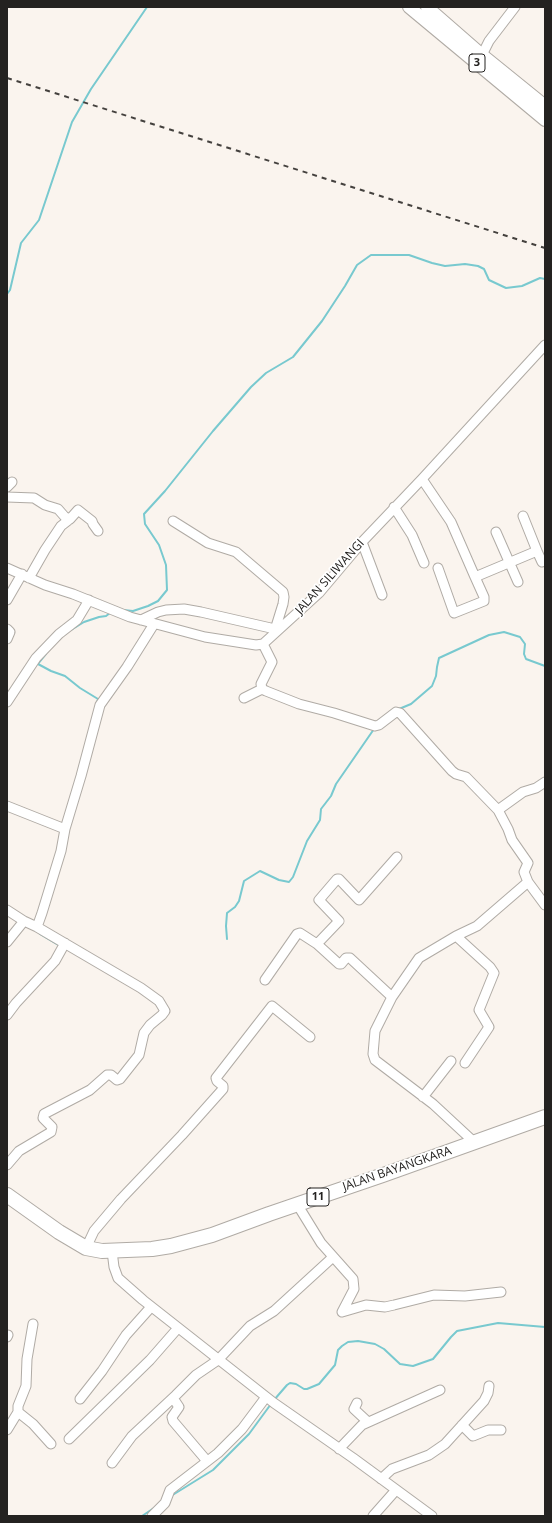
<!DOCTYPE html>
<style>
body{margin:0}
#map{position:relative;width:552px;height:1523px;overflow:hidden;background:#faf4ee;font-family:"Open Sans",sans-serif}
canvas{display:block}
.frame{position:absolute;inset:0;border:8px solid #242220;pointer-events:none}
</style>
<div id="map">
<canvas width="552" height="1523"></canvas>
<div class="frame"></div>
</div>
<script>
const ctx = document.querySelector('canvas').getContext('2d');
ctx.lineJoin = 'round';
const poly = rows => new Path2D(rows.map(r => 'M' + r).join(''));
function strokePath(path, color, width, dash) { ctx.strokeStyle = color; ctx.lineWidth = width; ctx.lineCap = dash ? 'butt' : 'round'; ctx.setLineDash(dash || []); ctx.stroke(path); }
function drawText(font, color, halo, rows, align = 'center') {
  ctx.font = font + ' "Open Sans",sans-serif'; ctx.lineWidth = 3.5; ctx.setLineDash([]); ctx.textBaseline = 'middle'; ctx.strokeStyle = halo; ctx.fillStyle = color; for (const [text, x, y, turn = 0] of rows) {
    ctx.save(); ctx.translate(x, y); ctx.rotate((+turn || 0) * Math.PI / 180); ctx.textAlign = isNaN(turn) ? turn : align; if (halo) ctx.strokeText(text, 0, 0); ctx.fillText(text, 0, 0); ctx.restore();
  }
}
strokePath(poly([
 [7,294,10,290,21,243,39,220,72,122,91,89,147,7],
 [123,610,133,611,148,606,158,601,167,590,166,565,159,545,145,524,144,514,165,491,213,431,251,387,266,373,293,357,322,321,345,286,357,265,371,255,409,255,432,263,445,266,465,264,478,266,484,269,489,280,506,288,522,286,540,278,545,279],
 [71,630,84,622,99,617,106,616,110,613],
 [46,654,38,664,51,671,65,676,80,688,98,699,97,703],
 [399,709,411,704,432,686,436,676,437,667,439,658,489,635,504,632,520,637,525,644,524,654,526,659,545,666],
 [40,934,60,946],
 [227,939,226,926,227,913,235,907,239,901,244,881,260,871,279,880,289,882,293,877,307,841,320,820,321,809,331,796,336,784,374,729],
 [274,1400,287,1385,290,1383,296,1384,304,1389,307,1389,319,1384,335,1365,338,1350,342,1346,348,1342,358,1341,375,1344,384,1349,400,1364,413,1366,433,1359,451,1337,457,1331,498,1323,545,1327],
 [171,1496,213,1470,249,1434,271,1404],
 [142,1516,154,1508]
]), '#78c9cf', 2);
const minor = poly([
 [482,55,489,41,515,7],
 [422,479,451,522,475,577,537,551,523,516],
 [7,487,12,482],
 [7,497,34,498,45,505,58,509,65,517,70,519,78,510,92,521,93,524,98,531],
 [394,507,412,535,424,563],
 [173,521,208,543,236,552,283,592,284,597,283,604,274,633],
 [496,532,518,582],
 [362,542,382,595],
 [537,551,542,562],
 [7,568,45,585,73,594,130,617,205,637,256,645,263,644,319,593,362,542,422,479,545,345],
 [438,568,454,613,484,601,484,597,475,577],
 [29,578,45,550,61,526,70,519],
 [7,600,22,574],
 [141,620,158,612,166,610,184,609,201,612,275,629],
 [7,629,10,632,7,639],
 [263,644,272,662,261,684,262,689,266,691,299,704,334,713,375,726,379,725,396,712,400,713,452,771,456,774,466,777,498,810,508,829,512,840,528,863,524,872,528,882,545,905],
 [244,698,262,689],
 [7,702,36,658,59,634,77,620,89,600],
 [7,806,65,829],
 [498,810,523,792,536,788,545,782],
 [7,910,24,921],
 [456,936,490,967,494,973,479,1010,489,1027,465,1063],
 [7,942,24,921,37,927,42,913,61,851,65,829,81,776,100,705,127,667,154,624],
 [317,944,339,921,319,900,337,879,339,879,359,900,397,857],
 [265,980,297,934,300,933,317,944,339,964,341,964,346,958,350,958,392,997],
 [7,1015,16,1003,55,961,65,943],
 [423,1097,451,1061],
 [474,1142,433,1104,375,1060,373,1054,375,1031,392,997,419,958,456,936,477,926,528,882],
 [7,1165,19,1151,51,1132,52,1127,43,1118,44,1114,90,1090,107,1075,111,1075,117,1080,120,1079,139,1055,144,1033,150,1025,162,1015,165,1011,159,1001,141,988,37,927],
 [297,1204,321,1243,353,1279,354,1289,342,1312,366,1305,385,1307,394,1305,434,1295,465,1296,501,1292],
 [86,1248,94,1231,121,1199,182,1135,223,1089,223,1086,217,1081,216,1078,272,1006,310,1037],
 [112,1251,114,1267,118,1278,143,1300,274,1403,353,1458,432,1516],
 [7,1337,8,1335],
 [173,1398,179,1407,172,1417,173,1421,207,1461],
 [80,1399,102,1371,126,1335,151,1307],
 [357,1403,354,1409,368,1422],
 [18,1412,33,1424,51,1444],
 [462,1425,473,1436,488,1430,501,1430],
 [7,1430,18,1412,18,1406,26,1386,27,1359,33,1324],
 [69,1439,150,1360,178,1328],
 [339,1449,362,1425,440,1390],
 [112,1463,132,1436,176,1395,196,1375,218,1360,250,1326,274,1311,333,1257],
 [381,1479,392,1469,429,1455,445,1444,484,1401,488,1393,489,1386],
 [152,1516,165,1503,170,1490,218,1453,242,1429,266,1397],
 [373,1516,396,1490]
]);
const major = poly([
 [409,7,545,120],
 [427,7,482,55,545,106]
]);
const highway = poly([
 [7,1195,59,1232,86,1248,102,1251,152,1249,171,1246,212,1235,269,1214,383,1175,545,1117]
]);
strokePath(minor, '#b0aba5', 11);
strokePath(major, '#b0aba5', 14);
strokePath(highway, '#b0aba5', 16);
strokePath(minor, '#fff', 9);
strokePath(major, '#fff', 12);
strokePath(highway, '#fff', 14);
strokePath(poly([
 [7,78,545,248]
]), '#44413e', 2, [5, 5]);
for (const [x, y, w] of [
 [477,63,16],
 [318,1197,22]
]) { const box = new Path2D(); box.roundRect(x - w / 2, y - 9, w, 18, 3); ctx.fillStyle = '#fff'; ctx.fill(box); strokePath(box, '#242220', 1); }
drawText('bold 11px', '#242220', null, [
 ["3",477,63],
 ["11",318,1197]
]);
drawText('12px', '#242220', '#fff', [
 ["JALAN SILIWANGI",330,577,-48],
 ["JALAN BAYANGKARA",397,1169,-19]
]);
</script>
